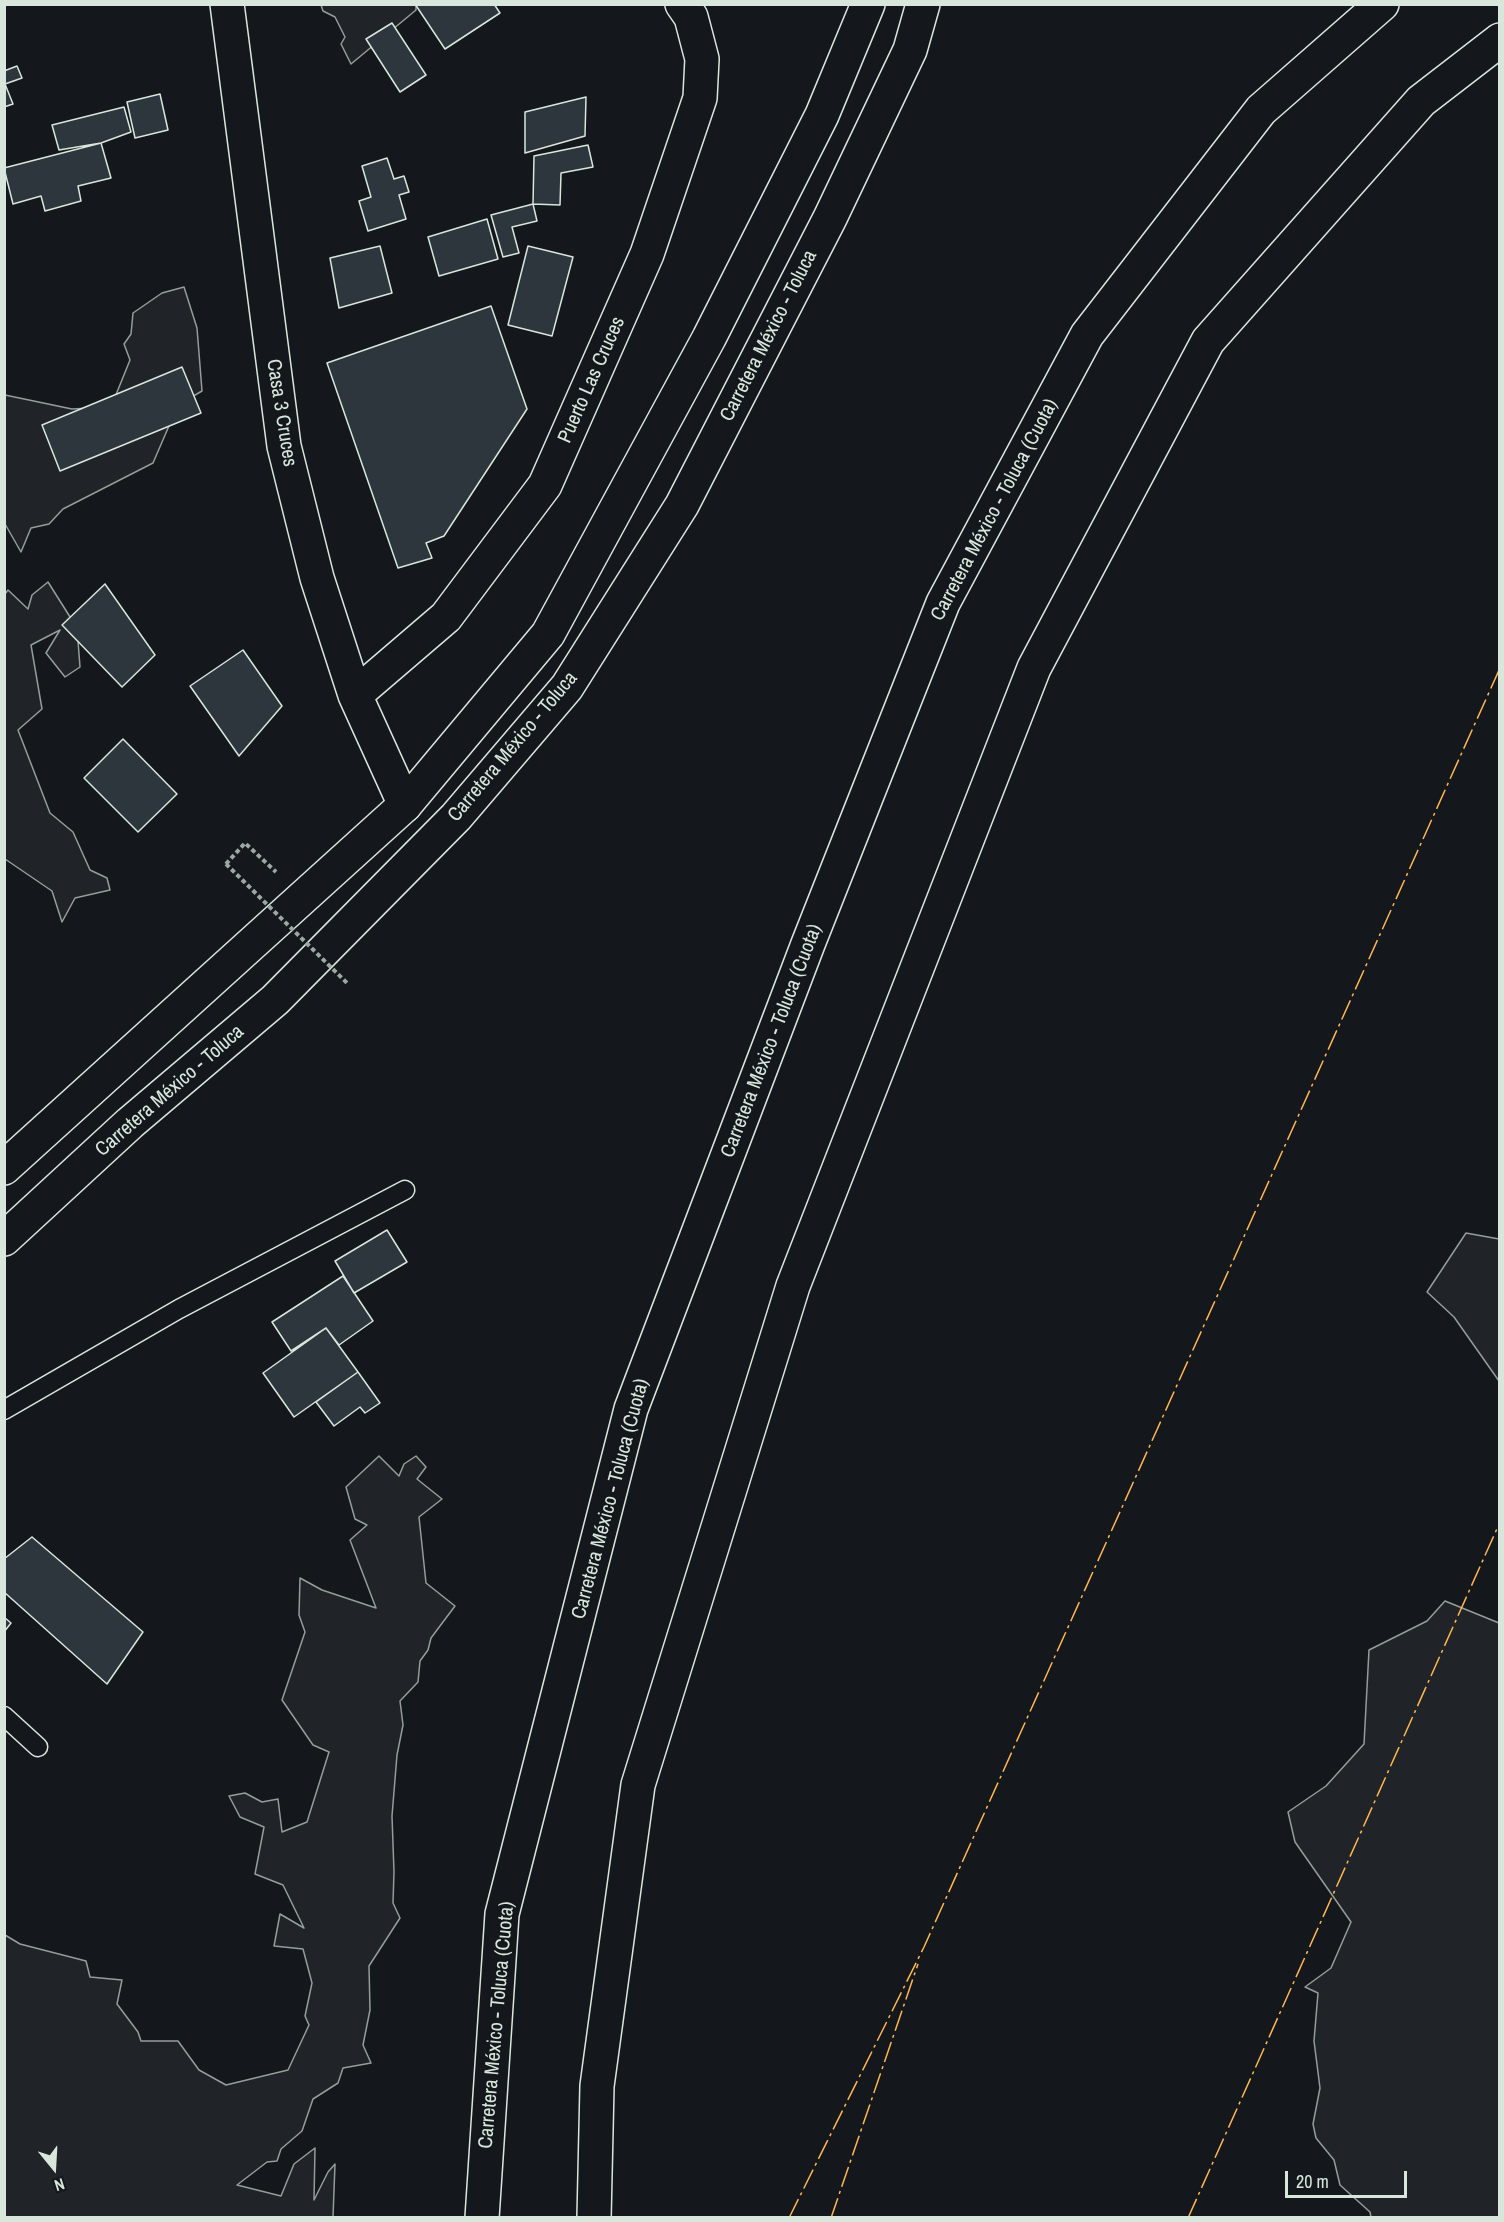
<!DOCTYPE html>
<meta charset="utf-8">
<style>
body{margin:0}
#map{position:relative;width:1504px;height:2222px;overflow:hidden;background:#14181c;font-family:"Archivo Narrow",sans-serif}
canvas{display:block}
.frame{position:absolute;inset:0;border:6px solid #d8e6dc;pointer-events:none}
.north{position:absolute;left:24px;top:2138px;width:60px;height:60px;-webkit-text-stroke:4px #14181c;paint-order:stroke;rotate:162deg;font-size:16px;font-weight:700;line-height:24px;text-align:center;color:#d8e6dc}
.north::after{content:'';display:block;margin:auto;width:21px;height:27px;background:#d8e6dc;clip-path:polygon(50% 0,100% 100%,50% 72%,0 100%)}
.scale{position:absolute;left:1285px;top:2171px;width:122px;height:27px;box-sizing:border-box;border:3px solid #d8e6dc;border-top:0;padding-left:8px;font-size:18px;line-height:21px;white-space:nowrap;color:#d8e6dc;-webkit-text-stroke:4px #14181c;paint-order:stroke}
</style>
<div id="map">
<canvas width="1504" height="2222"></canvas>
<div class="frame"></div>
<div class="north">N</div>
<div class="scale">20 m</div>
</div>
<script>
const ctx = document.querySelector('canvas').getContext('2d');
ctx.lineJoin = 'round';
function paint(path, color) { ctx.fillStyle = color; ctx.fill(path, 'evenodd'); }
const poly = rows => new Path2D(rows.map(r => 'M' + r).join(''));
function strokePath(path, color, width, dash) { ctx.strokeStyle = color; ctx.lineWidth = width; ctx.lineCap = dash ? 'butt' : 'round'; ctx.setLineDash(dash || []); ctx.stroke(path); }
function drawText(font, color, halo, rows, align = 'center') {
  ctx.font = font + ' "Archivo Narrow",sans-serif'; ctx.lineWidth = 4.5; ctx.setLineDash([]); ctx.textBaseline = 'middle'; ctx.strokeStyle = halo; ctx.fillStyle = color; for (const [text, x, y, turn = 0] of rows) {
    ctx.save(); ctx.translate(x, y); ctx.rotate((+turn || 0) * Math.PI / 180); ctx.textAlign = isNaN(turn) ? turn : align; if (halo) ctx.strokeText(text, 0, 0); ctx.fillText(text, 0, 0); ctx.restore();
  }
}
const green = poly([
 [321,5,416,5,416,10,351,64,341,44,345,37,335,17,323,11,321,5],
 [184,287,197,328,202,391,178,405,153,463,63,509,49,524,31,528,21,552,5,524,5,395,72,409,111,407,130,360,124,344,131,334,133,313,162,293,184,287],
 [48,582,77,628,80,667,65,677,46,653,60,630,31,645,42,709,18,730,50,813,73,832,90,870,107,878,110,890,75,898,62,922,52,891,5,859,5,594,8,590,28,609,32,595,48,582],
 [1466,1233,1499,1239,1499,1381,1454,1317,1427,1292,1466,1233],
 [379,1456,399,1476,404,1464,416,1456,426,1467,417,1479,442,1499,419,1517,426,1583,455,1606,431,1638,428,1650,420,1661,418,1682,400,1701,403,1725,397,1755,392,1816,394,1872,393,1903,400,1918,369,1966,370,2010,363,2045,371,2063,343,2068,338,2083,313,2099,302,2131,281,2149,277,2161,267,2162,237,2185,281,2196,294,2164,315,2148,314,2200,328,2172,335,2164,333,2217,5,2217,5,1935,20,1944,86,1961,90,1977,122,1980,117,2004,138,2032,141,2041,178,2041,199,2070,226,2085,288,2070,309,2025,305,2016,312,1983,303,1949,274,1946,280,1914,304,1928,283,1885,255,1874,264,1827,240,1817,229,1796,245,1793,262,1802,278,1799,282,1832,307,1822,329,1752,313,1745,282,1700,305,1632,299,1615,300,1578,322,1590,376,1608,350,1540,367,1525,355,1519,346,1487,379,1456],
 [1445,1601,1499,1623,1499,2217,1371,2217,1370,2212,1340,2185,1334,2160,1316,2138,1313,2124,1320,2088,1314,2041,1318,1993,1305,1987,1331,1968,1351,1922,1295,1842,1288,1812,1326,1786,1364,1744,1369,1650,1427,1621,1445,1601]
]);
paint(green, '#202428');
strokePath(green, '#939e99', 1.5);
const building = poly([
 [415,4,494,4,500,13,445,49,415,4],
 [392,23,426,75,400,92,366,39,392,23],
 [17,66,22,78,5,84,13,104,4,107,4,71,17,66],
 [160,94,168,130,135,138,127,102,160,94],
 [586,97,585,136,525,153,525,112,586,97],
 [124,107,131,132,101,143,59,150,52,125,124,107],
 [101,143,111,178,78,186,81,201,45,211,41,196,13,204,4,168,101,143],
 [588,145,593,167,561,173,560,205,533,204,534,156,588,145],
 [387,158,394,179,404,176,409,192,399,195,406,219,368,231,359,201,371,197,362,166,387,158],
 [533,204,537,221,512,227,519,253,503,257,491,215,533,204],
 [487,219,498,259,439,276,428,237,487,219],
 [380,246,392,293,339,308,330,258,380,246],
 [528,246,573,257,552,336,508,325,528,246],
 [491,306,527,409,444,536,426,543,432,558,398,568,327,363,491,306],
 [182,367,201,413,60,471,42,425,182,367],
 [105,584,155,655,122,687,62,625,105,584],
 [243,650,282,706,239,756,190,686,243,650],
 [123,739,177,794,138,832,84,778,123,739],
 [387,1230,407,1262,354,1293,335,1261,387,1230],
 [343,1276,373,1321,339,1345,326,1328,291,1351,272,1322,343,1276],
 [326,1328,358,1372,294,1417,263,1373,326,1328],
 [358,1372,380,1403,365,1413,360,1407,334,1426,316,1402,358,1372],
 [32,1537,143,1632,107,1684,4,1592,4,1559,32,1537],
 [4,1617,11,1623,4,1632,4,1617]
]);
paint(building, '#2c363c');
strokePath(building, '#d8e6dc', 1.5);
const lane = poly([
 [4,1410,179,1309,405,1190],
 [4,1716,38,1747]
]);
const street = poly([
 [227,4,284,446,317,578,355,695,405,805],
 [355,695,446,617,545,485,647,254,700,98,702,59,691,17,682,4]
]);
const primary = poly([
 [4,1168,405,805,548,634,709,338,822,115,868,4],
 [4,1239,130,1123,275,1000,456,817,567,687,682,505,830,218,910,50,923,4]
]);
const highway = poly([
 [482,2218,502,1914,631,1409,808,944,943,603,1087,335,1261,110,1382,4],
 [594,2218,597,2086,638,1785,793,1286,1034,668,1208,341,1421,101,1500,40]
]);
strokePath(lane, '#d8e6dc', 21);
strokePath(street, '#d8e6dc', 36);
strokePath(primary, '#d8e6dc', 36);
strokePath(highway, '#d8e6dc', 36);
strokePath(poly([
 [226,864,245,843,276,872]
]), '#9da8a2', 4, [4.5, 3]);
strokePath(lane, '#14181c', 18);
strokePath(street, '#14181c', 33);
strokePath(primary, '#14181c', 33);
strokePath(highway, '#14181c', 33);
strokePath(poly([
 [226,864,347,983]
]), '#9da8a2', 4, [4.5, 3]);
strokePath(poly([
 [789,2218,924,1947,1500,668],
 [831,2218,918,1964],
 [1188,2218,1500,1522]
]), '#ffb74d', 1.5, [21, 4.5, 3, 4.5]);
drawText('20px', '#d8e6dc', '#14181c', [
 ["Carretera México - Toluca",769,336,-63],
 ["Puerto Las Cruces",592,380,-66],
 ["Casa 3 Cruces",281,413,81],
 ["Carretera México - Toluca (Cuota)",995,510,-62],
 ["Carretera México - Toluca",513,747,-50],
 ["Carretera México - Toluca (Cuota)",772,1041,-69],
 ["Carretera México - Toluca",170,1091,-41],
 ["Carretera México - Toluca (Cuota)",611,1499,-75],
 ["Carretera México - Toluca (Cuota)",497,2025,-85]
]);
</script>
